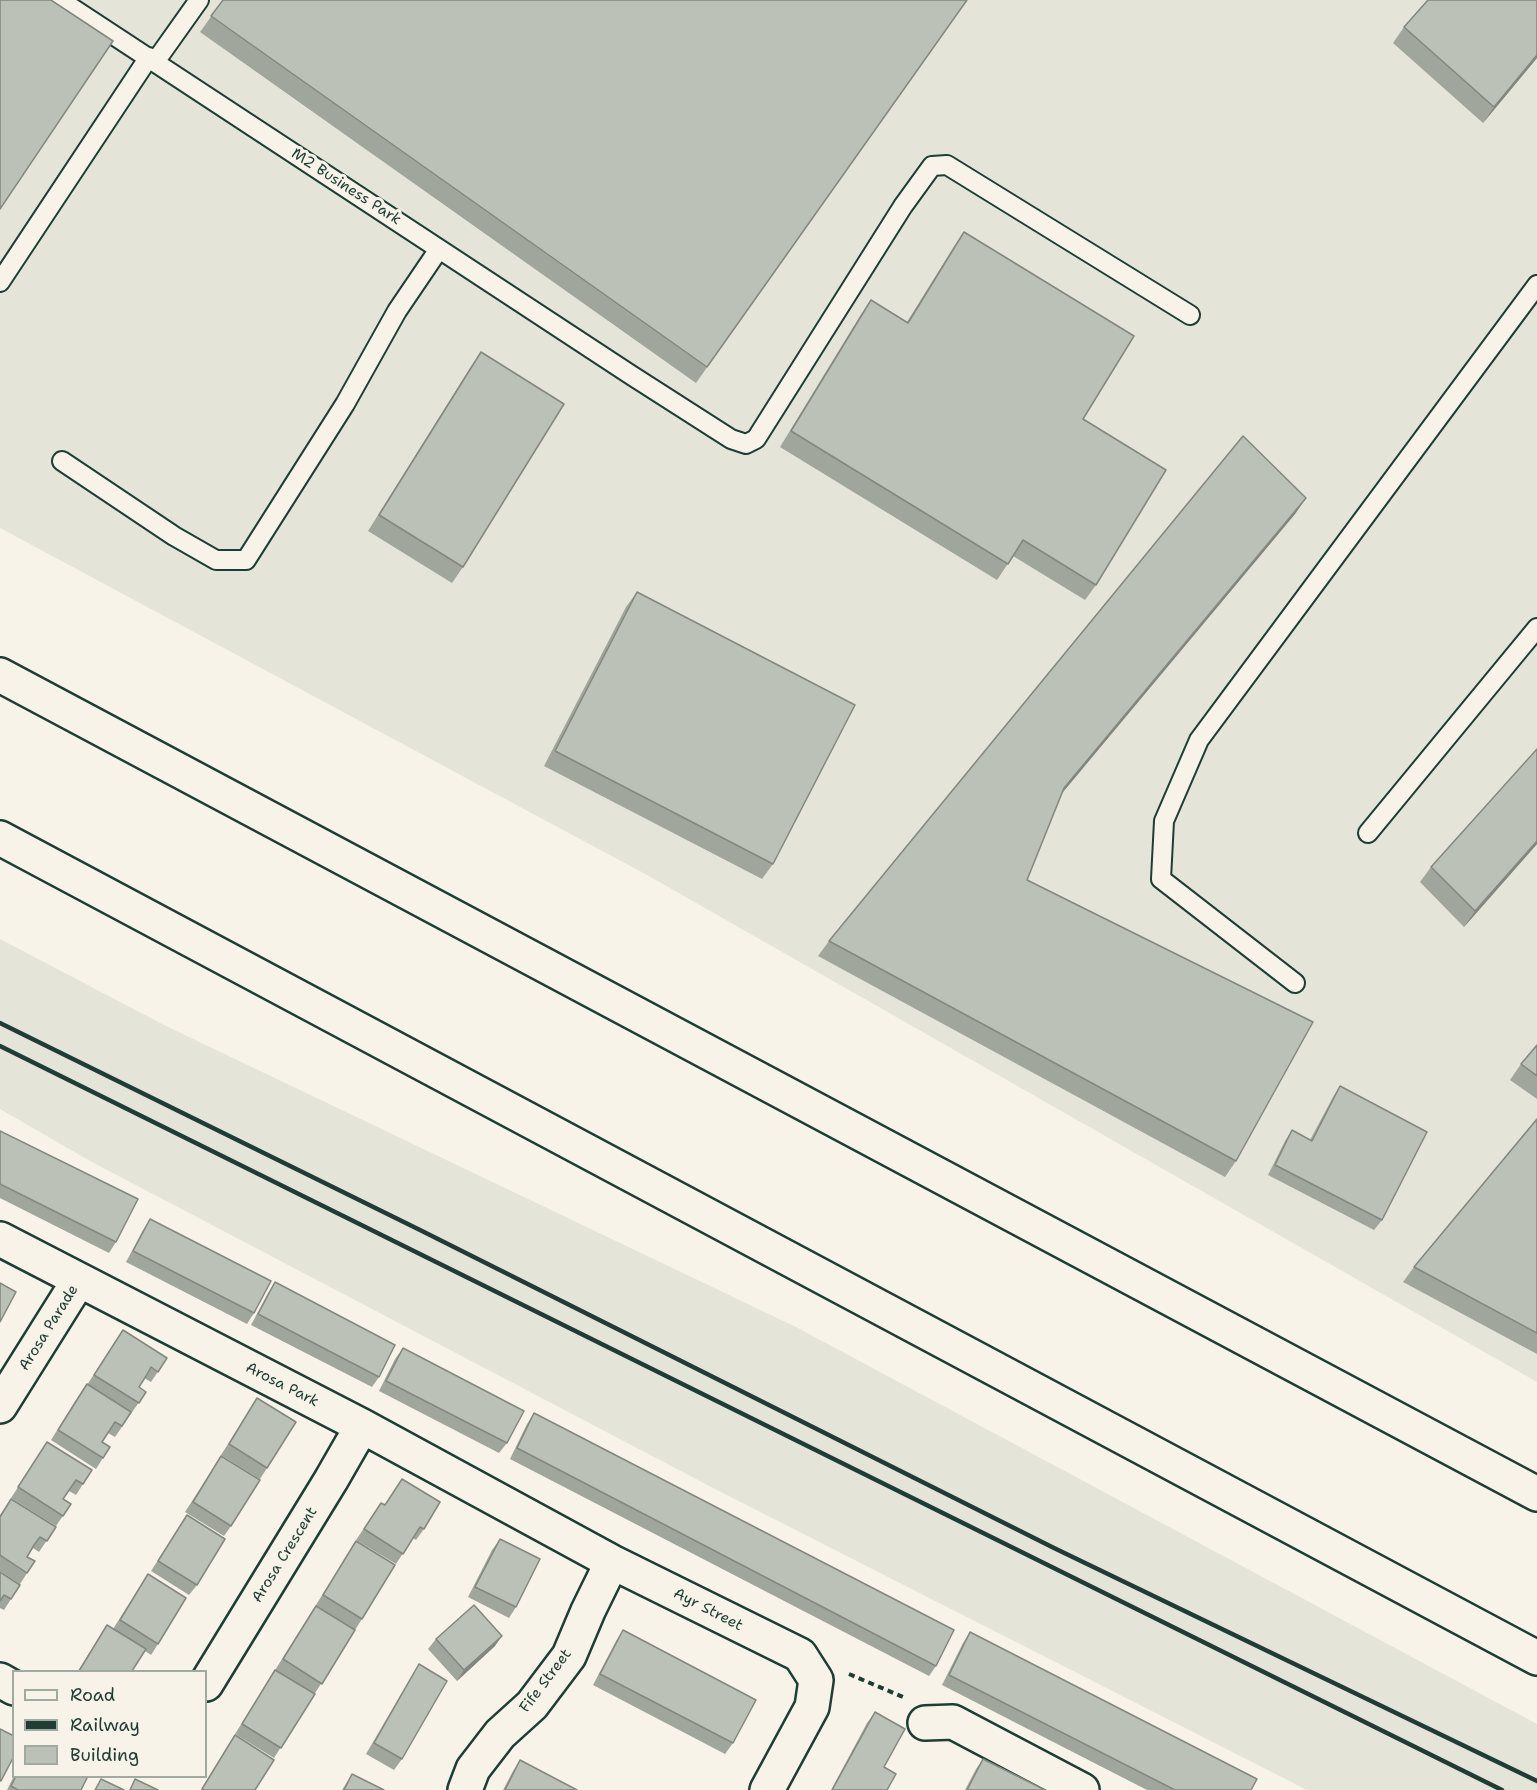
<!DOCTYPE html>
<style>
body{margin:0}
#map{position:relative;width:1537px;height:1790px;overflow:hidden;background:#f7f3e8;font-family:"Shantell Sans",sans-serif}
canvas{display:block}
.legend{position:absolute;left:12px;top:1670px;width:195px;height:108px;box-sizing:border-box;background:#f7f3e8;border:2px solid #a1aaa0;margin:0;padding:8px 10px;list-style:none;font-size:18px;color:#1f3d34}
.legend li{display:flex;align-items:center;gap:12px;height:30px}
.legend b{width:30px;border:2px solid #a1aaa0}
</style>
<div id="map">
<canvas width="1537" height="1790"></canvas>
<ul class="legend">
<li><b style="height:8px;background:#f7f3e8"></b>Road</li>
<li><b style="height:8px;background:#1f3d34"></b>Railway</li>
<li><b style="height:16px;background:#bbc1b6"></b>Building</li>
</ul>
</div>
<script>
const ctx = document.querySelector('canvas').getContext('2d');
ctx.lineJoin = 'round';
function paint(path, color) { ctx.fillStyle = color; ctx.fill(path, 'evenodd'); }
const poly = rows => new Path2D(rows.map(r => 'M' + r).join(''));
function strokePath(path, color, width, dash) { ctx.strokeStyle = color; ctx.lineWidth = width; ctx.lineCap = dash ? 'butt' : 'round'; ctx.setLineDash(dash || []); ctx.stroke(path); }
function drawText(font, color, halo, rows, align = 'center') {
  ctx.font = font + ' "Shantell Sans",sans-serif'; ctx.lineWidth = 6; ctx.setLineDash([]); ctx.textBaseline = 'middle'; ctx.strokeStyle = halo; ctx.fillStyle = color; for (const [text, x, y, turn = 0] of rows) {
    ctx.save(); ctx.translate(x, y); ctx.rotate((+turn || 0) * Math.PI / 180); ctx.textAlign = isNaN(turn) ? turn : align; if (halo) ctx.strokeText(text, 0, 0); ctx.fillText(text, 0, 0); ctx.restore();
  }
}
paint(poly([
 [0,0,1537,0,1537,1382,647,875,0,528],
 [0,939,166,1026,796,1327,1537,1724,1537,1790,1307,1790,715,1489,90,1161,0,1109]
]), '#e5e4d9');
const lane = poly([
 [60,0,631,375,731,439,746,444,756,439,903,206,932,166,947,165,1190,315],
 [155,62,199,0],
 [0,282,149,57],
 [62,461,174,536,216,560,246,560,345,404,397,311,439,249],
 [1368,833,1537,628],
 [1295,983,1161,879,1164,821,1199,740,1537,285]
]);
const street = poly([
 [0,1239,362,1426,612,1562,800,1655,816,1680,812,1707,767,1790],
 [0,1406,79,1280],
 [0,1680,14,1688],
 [206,1684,331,1480,362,1426],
 [925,1723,953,1722,1082,1790],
 [465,1790,473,1769,500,1734,532,1705,569,1656,588,1611,612,1562]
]);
const highway = poly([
 [0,675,1537,1494],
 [0,838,1537,1658]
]);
strokePath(lane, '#1f3d34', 22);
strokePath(street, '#1f3d34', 38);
strokePath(highway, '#1f3d34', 38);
strokePath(poly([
 [849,1674,903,1697]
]), '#1f3d34', 4, [6, 4.5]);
strokePath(lane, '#f7f3e8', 18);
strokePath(street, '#f7f3e8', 33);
strokePath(highway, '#f7f3e8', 33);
strokePath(poly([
 [0,1023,420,1230,1054,1548,1537,1781],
 [0,1046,1502,1790]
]), '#1f3d34', 4.5);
paint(poly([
 [223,0,967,0,696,383,200,32],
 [1404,27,1537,58,1483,123,1393,43],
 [964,232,1083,419,1096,585,1085,600,1013,556,997,580,780,447,860,316,871,300,907,322,953,248],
 [481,352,463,567,452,583,368,531,470,368],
 [1306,498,1295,514,1062,793,1027,880,1236,1161,1225,1177,818,956,829,941],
 [637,592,773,864,762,879,544,766,626,607],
 [1537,844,1464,927,1420,882,1431,867],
 [1537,1045,1537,1099,1510,1080,1521,1064],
 [1340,1086,1382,1220,1374,1230,1268,1175,1285,1141,1292,1130,1310,1140,1333,1097],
 [1537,1119,1537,1354,1403,1282,1414,1267],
 [0,1131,116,1242,109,1253,0,1198],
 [150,1219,254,1313,247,1324,126,1262,143,1230],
 [275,1282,379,1377,372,1387,251,1325,268,1293],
 [123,1330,167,1358,151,1382,144,1378,139,1387,146,1392,115,1437,108,1433,102,1442,110,1447,96,1469,51,1440,79,1395,87,1384,87,1385],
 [403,1348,507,1443,499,1453,379,1391,395,1359],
 [257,1398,267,1468,260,1479,221,1455],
 [534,1413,936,1666,929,1676,510,1459,527,1424],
 [47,1442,83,1484,76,1495,69,1491,63,1499,71,1504,56,1526,11,1498],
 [221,1456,231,1526,224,1536,185,1512],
 [402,1479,424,1529,416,1540,413,1538,396,1564,356,1540,381,1503,385,1505],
 [11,1499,56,1527,39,1552,33,1548,27,1557,35,1561,20,1584,0,1571,0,1515],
 [187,1515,197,1585,189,1595,151,1571],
 [500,1539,516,1607,509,1618,468,1597,492,1550],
 [356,1541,362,1619,274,1758,235,1734],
 [0,1572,20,1585,4,1610,0,1608],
 [148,1574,158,1644,151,1655,145,1651,132,1671,78,1671,107,1625,113,1629],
 [623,1630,733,1743,725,1754,593,1685,616,1641],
 [970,1632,1251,1790,1147,1790,942,1685,963,1643],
 [436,1639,495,1646,457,1681,428,1649],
 [419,1664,402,1759,394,1770,366,1754,412,1675],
 [875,1712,887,1790,831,1790,867,1723],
 [235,1735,255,1790,201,1790,228,1746],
 [983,1759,1045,1790,965,1790,976,1769],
 [520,1760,577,1790,503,1790,513,1771],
 [352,1774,384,1790,342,1790],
 [14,1776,88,1776,81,1790,7,1790]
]), '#a1a69d');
paint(poly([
 [1537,55,1537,58,1483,123,1494,107],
 [1306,498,1295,514,1053,804,1064,788],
 [1537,841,1537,844,1464,927,1475,911],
 [502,1636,495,1646,457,1681,464,1670]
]), '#83877f');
const building = poly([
 [0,0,51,0,113,41,0,209,0,0],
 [223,0,967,0,707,367,211,16,223,0],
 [1428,0,1537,0,1537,55,1494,107,1404,27,1428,0],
 [964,232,1134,336,1083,419,1166,470,1096,585,1023,540,1008,564,791,431,871,300,908,323,964,232],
 [481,352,564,404,463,567,379,515,481,352],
 [1243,436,1306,498,1064,788,1027,880,1313,1022,1236,1161,829,941,1243,436],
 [637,592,855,705,773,864,555,751,637,592],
 [1537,749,1537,841,1475,911,1431,867,1537,749],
 [1537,1045,1537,1076,1521,1064,1537,1045],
 [1340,1086,1427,1132,1382,1220,1275,1165,1292,1130,1312,1141,1340,1086],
 [1537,1119,1537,1333,1414,1267,1537,1119],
 [0,1131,138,1199,116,1242,0,1184,0,1131],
 [150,1219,271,1281,254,1313,133,1251,150,1219],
 [275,1282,395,1345,379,1377,258,1314,275,1282],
 [0,1283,16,1292,0,1322,0,1283],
 [123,1330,167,1358,158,1372,151,1367,146,1376,139,1387,146,1392,139,1403,94,1375,123,1330],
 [403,1348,524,1411,507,1443,386,1381,403,1348],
 [87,1384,131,1412,122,1426,115,1422,102,1442,110,1447,103,1458,58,1430,87,1384],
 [257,1398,296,1422,267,1468,229,1444,257,1398],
 [534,1413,954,1630,936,1666,517,1448,534,1413],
 [47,1442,92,1470,83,1484,76,1480,63,1499,71,1504,63,1516,18,1487,47,1442],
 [221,1456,260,1480,231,1526,193,1502,221,1456],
 [402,1479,440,1502,424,1529,420,1527,403,1554,364,1529,381,1503,385,1505,402,1479],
 [11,1499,56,1527,47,1541,40,1537,34,1545,27,1557,35,1561,27,1573,0,1555,0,1517,11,1499],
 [187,1515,225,1539,197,1585,158,1561,187,1515],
 [500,1539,540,1559,516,1607,475,1587,500,1539],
 [356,1541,395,1565,362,1619,323,1595,356,1541],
 [0,1572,20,1585,11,1599,4,1595,0,1601,0,1572],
 [148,1574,186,1598,158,1644,120,1620,148,1574],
 [474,1605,502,1636,464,1670,436,1639,474,1605],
 [316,1606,355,1630,322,1684,283,1659,316,1606],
 [107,1625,146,1649,132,1671,79,1671,107,1625],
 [623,1630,756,1700,733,1743,600,1674,623,1630],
 [970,1632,1257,1779,1251,1790,1175,1790,949,1675,970,1632],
 [419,1664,447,1681,402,1759,374,1743,419,1664],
 [275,1670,315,1694,281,1748,242,1724,275,1670],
 [875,1712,905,1729,884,1767,896,1774,887,1790,832,1790,875,1712],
 [0,1729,14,1736,14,1756,1,1781,0,1781,0,1729],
 [235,1735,274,1760,255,1790,204,1790,202,1789,235,1735],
 [983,1759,1045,1790,967,1790,983,1759],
 [520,1760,577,1790,505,1790,520,1760],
 [352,1774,384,1790,344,1790,352,1774],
 [16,1776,88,1776,81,1790,18,1790,11,1786,16,1776],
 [101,1779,124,1790,95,1790,101,1779],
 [135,1779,158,1790,130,1790,135,1779]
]);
paint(building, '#bbc1b6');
strokePath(building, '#83877f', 1.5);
drawText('15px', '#1f3d34', '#f7f3e8', [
 ["M2 Business Park",346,187,33],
 ["Arosa Parade",49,1328,-58],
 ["Arosa Park",282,1385,27],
 ["Arosa Crescent",285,1555,-58],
 ["Ayr Street",708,1610,27],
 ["Fife Street",546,1681,-53]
]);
</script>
